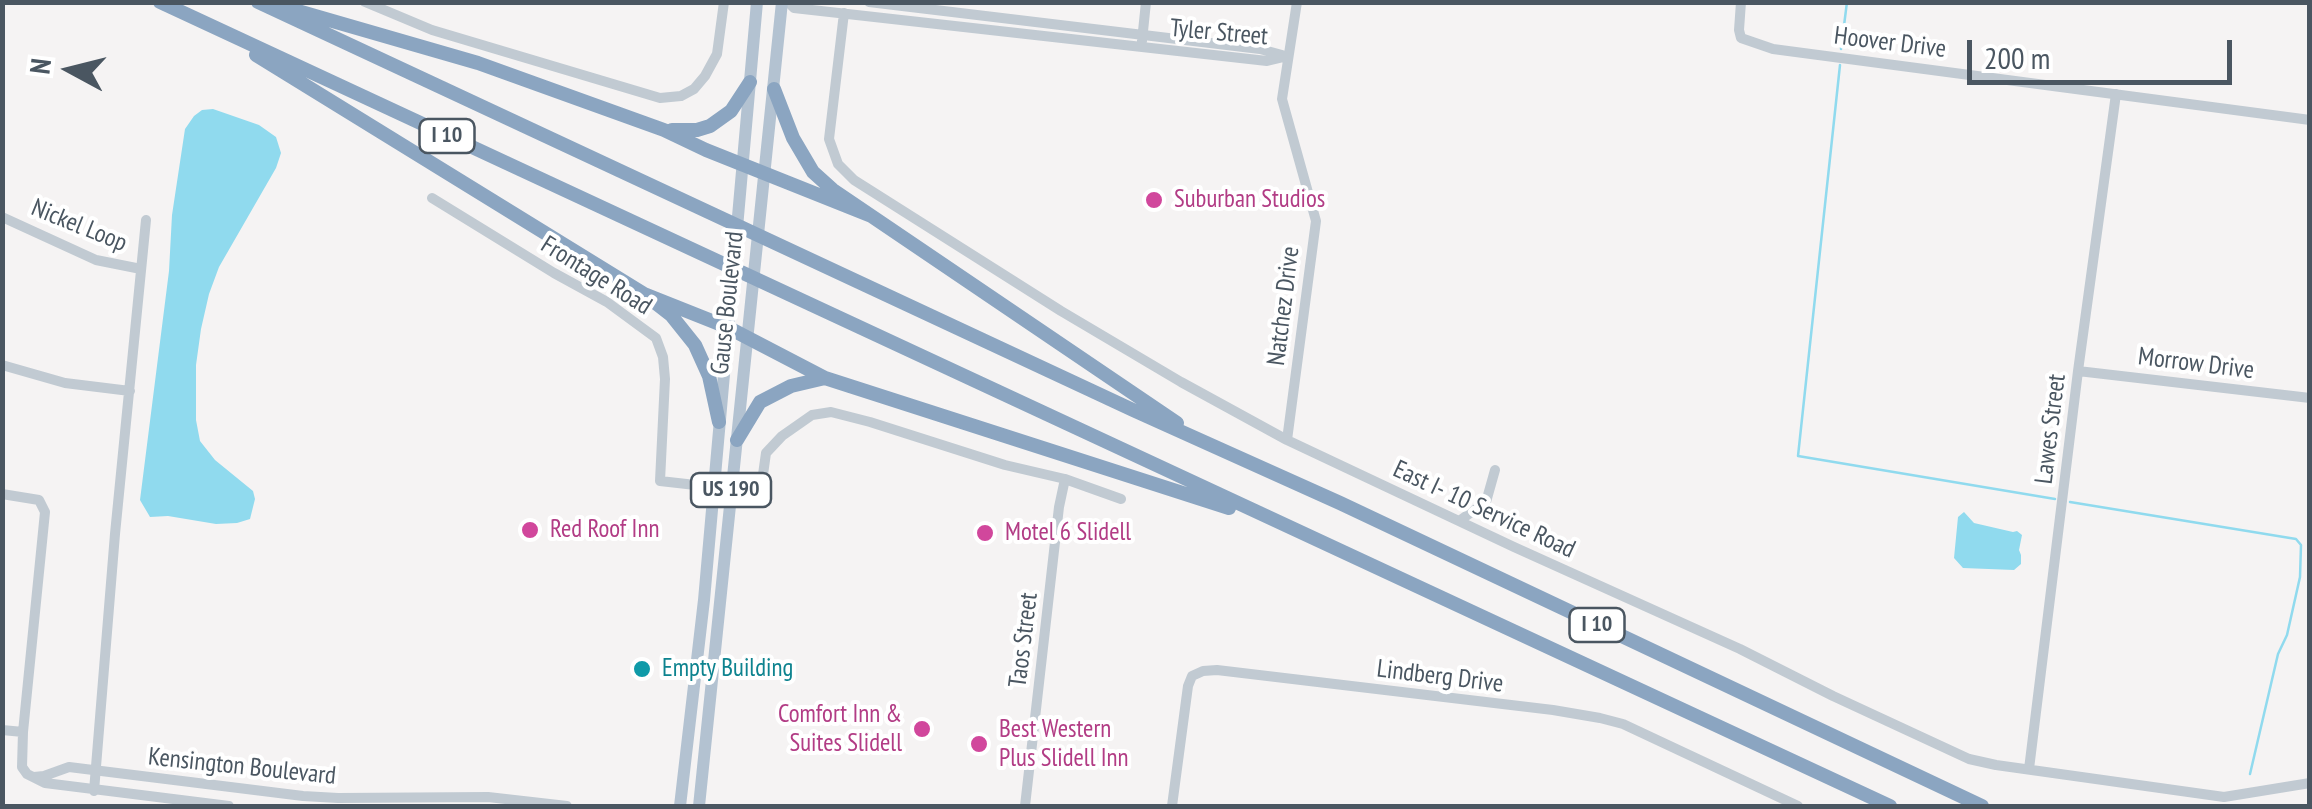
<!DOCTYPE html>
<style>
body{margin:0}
#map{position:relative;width:2312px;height:809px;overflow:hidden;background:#f5f3f3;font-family:"PT Sans Narrow",sans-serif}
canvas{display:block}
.frame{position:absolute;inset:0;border:5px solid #4a5661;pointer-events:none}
.north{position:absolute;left:20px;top:20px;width:100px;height:100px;-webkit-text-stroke:8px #fff;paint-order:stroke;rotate:277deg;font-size:28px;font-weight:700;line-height:40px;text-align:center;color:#4a5661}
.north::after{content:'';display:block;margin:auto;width:35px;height:45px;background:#4a5661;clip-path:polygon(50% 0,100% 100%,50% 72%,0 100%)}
.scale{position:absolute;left:1967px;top:40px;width:265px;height:45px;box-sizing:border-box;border:5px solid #4a5661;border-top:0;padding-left:12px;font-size:30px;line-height:35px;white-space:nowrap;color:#4a5661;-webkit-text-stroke:8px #fff;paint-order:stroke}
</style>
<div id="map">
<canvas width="2312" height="809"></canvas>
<div class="frame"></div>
<div class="north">N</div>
<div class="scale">200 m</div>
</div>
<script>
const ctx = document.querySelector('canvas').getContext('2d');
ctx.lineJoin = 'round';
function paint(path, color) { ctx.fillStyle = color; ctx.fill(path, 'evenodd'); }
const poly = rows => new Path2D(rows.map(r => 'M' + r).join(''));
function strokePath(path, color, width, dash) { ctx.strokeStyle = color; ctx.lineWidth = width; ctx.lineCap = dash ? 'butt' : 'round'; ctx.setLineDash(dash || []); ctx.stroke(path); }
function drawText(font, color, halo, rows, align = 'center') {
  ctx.font = font + ' "PT Sans Narrow",sans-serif'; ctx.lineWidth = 8; ctx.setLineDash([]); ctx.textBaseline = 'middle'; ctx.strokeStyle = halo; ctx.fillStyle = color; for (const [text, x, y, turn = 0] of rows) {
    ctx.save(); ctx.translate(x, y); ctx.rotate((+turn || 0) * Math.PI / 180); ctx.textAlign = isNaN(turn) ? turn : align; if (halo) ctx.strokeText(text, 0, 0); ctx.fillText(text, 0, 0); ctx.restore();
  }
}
paint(poly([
 [213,109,259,125,276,137,281,153,276,168,219,267,209,294,201,329,196,365,196,420,200,441,215,460,253,491,255,499,250,519,237,523,216,524,168,516,150,517,140,500,169,271,172,215,185,129,194,116,202,110],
 [1964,512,1974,523,2013,532,2017,531,2022,535,2019,550,2021,555,2021,564,2014,570,1963,568,1954,558,1958,517]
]), '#90daee');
strokePath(poly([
 [1841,49,1847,2],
 [1840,65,1798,456,2055,499],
 [2070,502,2296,539,2301,545,2300,577,2287,635,2278,654,2250,774]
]), '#90daee', 2.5);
strokePath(poly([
 [365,2,432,30,660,98,681,96,694,89,705,76,717,54,724,2],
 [788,2,794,8,1267,61,1288,56],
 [869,2,1260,49,1282,55],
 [1741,2,1739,30,1741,38,1773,49,2310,120],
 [844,13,829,139,838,164,854,180,1061,311,1181,382,1287,440,1514,547,1740,649,1833,696,1969,759,1996,765,2224,797,2310,783],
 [1142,41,1146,2],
 [432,198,554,273,607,302,656,338,663,357,665,379,660,481,713,487,761,489,766,453,782,436,812,415,831,412,870,422,1005,465,1065,479,1121,499],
 [2,217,96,260,141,269],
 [2,365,65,383,130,391],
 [2078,371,2310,398],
 [1287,440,1316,221,1282,99,1297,2],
 [2,494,39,500,45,512,23,732],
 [1459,521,1486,502,1495,470],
 [2,730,23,732,22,767,27,774,45,783,229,806],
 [2029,769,2078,371,2116,94],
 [34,777,44,776,69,767,303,796,338,798,488,797,567,806],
 [94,791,115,534,146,220],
 [1025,806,1059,507,1065,479],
 [1172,806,1188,686,1192,676,1203,671,1217,670,1553,710,1600,718,1623,724,1798,806]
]), '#c1cad2', 10);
strokePath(poly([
 [680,806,704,600,757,2],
 [699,806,782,2]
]), '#b3c2d1', 12);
strokePath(poly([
 [160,2,1890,806],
 [258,2,1133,410,1340,503,1982,806],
 [284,7,478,63,664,130,706,150,869,215],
 [256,55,644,294,671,315,695,345,709,376,719,422],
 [774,89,793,138,813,172,833,190,1177,423],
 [672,130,697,130,710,126,731,111,750,82],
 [644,294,727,327,825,378,1229,508],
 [737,440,760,402,791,386,825,378]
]), '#8ba5c1', 14);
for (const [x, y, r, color] of [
 [1154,200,10,"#d1479c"],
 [530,530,10,"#d1479c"],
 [985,533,10,"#d1479c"],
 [642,669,10,"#0f9aa8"],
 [922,729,10,"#d1479c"],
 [979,744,10,"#d1479c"]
]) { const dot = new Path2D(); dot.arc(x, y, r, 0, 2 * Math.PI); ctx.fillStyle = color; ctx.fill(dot); strokePath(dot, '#fff', 4); }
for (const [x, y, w] of [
 [447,136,55],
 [731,490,80],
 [1597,625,55]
]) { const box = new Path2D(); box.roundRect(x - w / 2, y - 17, w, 34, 8); ctx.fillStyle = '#fff'; ctx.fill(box); strokePath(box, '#4a5661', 2.5); }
drawText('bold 22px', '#4a5661', null, [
 ["I 10",447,136],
 ["US 190",731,490],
 ["I 10",1597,625]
]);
drawText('25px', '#4a5661', '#fff', [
 ["Tyler Street",1219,33,5],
 ["Hoover Drive",1890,43,7],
 ["Nickel Loop",79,226,22],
 ["Frontage Road",596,276,32],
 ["Gause Boulevard",728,303,-84],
 ["Natchez Drive",1284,306,-83],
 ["Morrow Drive",2196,364,7],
 ["Lawes Street",2051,429,-83],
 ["East I- 10 Service Road",1484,510,25],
 ["Taos Street",1024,640,-83],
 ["Lindberg Drive",1440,677,7],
 ["Kensington Boulevard",242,767,6]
]);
drawText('25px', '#b23c85', '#fff', [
 ["Suburban Studios",1174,200],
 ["Red Roof Inn",550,530],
 ["Motel 6 Slidell",1005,533],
 ["Comfort Inn &",902,715,"right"],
 ["Suites Slidell",902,744,"right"],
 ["Best Western",999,730],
 ["Plus Slidell Inn",999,759]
], 'left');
drawText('25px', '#0d838f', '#fff', [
 ["Empty Building",662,669]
], 'left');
</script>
